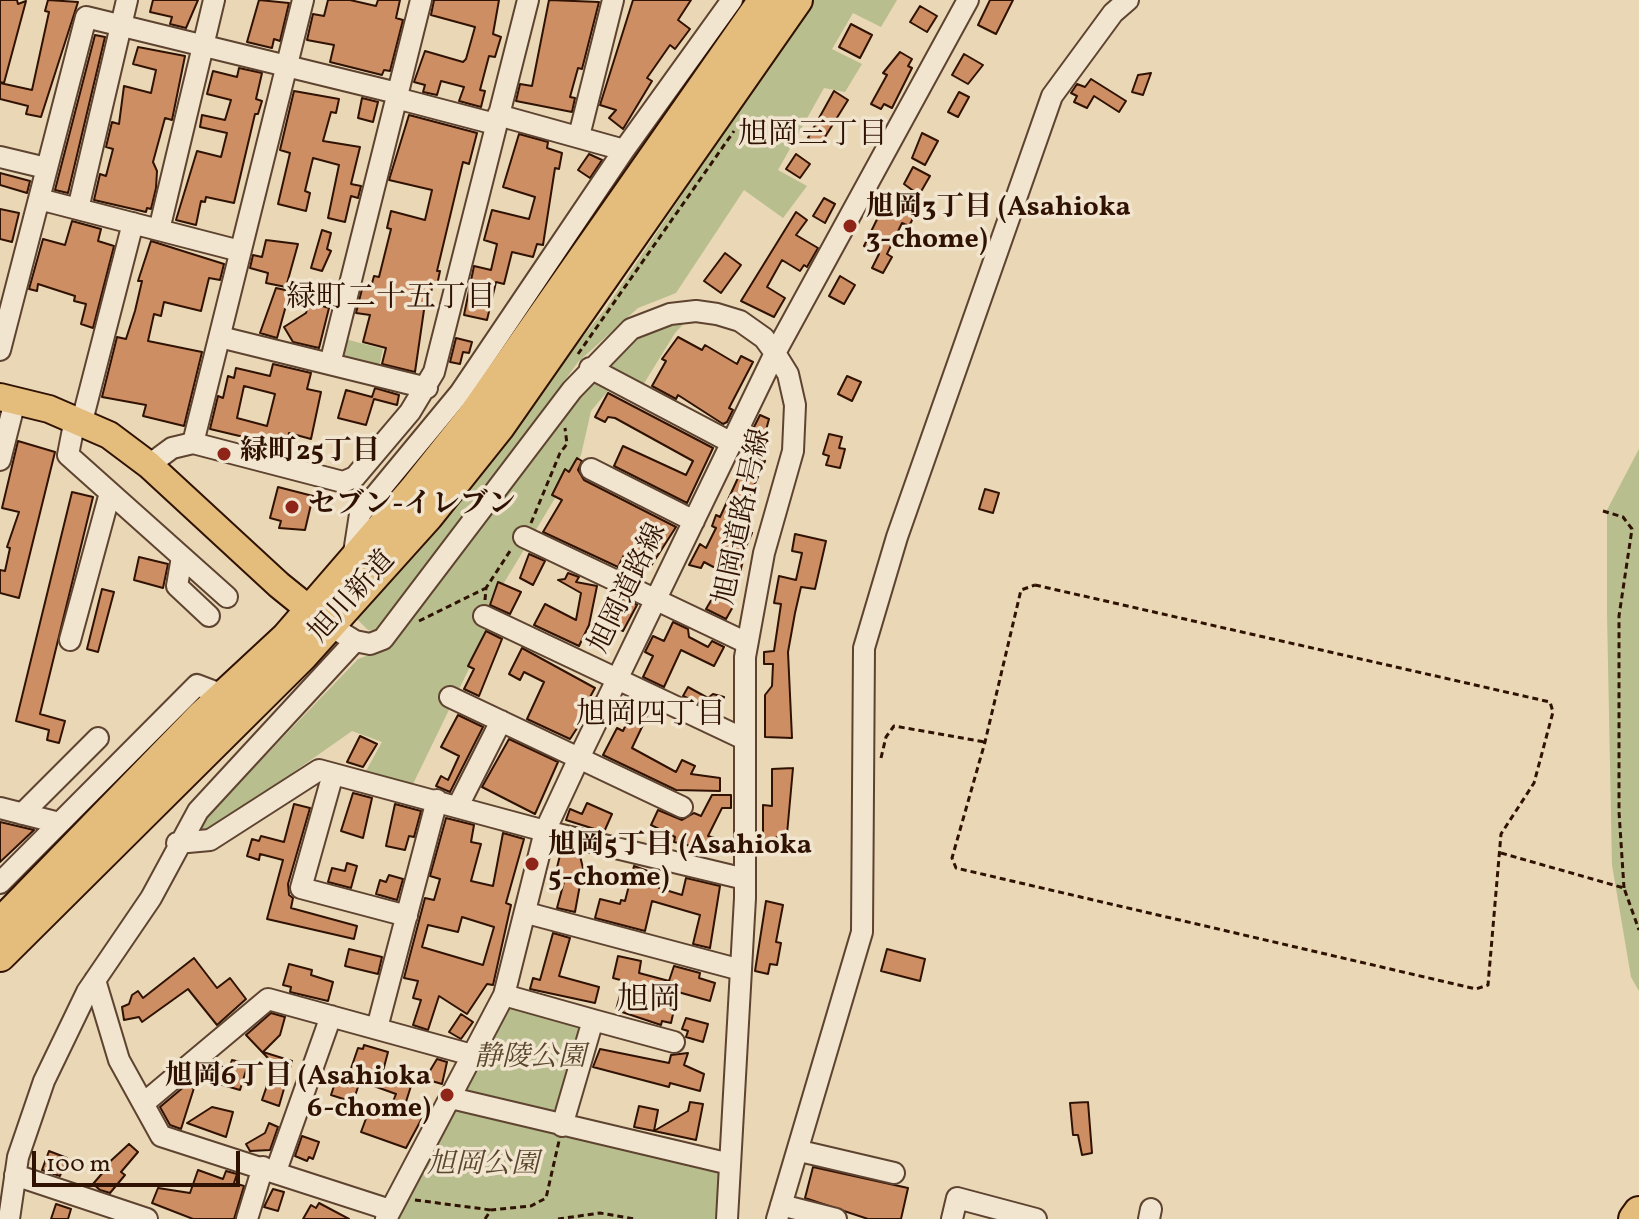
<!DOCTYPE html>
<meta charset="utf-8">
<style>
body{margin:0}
#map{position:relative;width:1639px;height:1219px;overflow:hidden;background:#e9d7b6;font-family:Vollkorn,serif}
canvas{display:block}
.scale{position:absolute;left:32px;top:1151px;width:208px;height:36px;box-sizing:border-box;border:4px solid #301203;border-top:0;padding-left:10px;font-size:24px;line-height:28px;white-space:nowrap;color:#301203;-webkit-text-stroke:6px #f1e5d0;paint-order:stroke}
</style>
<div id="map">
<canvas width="1639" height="1219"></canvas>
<div class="scale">100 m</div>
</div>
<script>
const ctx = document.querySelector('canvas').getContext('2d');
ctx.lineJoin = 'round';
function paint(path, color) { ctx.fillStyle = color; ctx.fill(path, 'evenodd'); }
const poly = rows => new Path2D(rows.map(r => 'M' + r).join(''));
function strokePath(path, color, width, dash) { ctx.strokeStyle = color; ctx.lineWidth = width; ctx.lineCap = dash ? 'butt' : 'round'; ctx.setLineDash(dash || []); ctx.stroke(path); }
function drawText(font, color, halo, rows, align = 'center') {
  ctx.font = font + ' Vollkorn,"Noto Serif JP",serif'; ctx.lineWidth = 7; ctx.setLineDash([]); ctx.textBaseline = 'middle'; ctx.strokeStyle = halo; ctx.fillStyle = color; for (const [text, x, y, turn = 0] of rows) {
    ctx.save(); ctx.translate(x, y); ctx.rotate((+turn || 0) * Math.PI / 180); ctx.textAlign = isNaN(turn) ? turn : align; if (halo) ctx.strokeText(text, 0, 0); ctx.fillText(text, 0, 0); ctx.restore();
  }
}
paint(poly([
 [813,0,897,0,881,27,853,13,832,49,862,64,845,92,824,88,778,170,807,186,783,218,744,190,676,293,638,308,578,362,384,631,368,630,356,618,606,308],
 [696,311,675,333,640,390,618,379,591,411,581,455,493,601,497,611,413,784,366,771,382,742,352,731,214,828,197,834,202,822,358,659,391,647,572,390,614,344],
 [345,339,383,349,379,367,346,360,341,352],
 [1639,449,1639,991,1631,977,1612,865,1607,613,1607,510],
 [509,1004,586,1023,560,1118,465,1091],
 [455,1111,561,1130,723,1170,719,1219,394,1219]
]), '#b8be8d');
const building = poly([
 [0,0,17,0,18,4,26,1,4,83,0,82,0,0],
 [48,0,78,2,41,117,26,114,28,106,0,99,0,83,32,90,49,12,45,11,48,0],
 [153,0,198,0,186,28,170,24,172,17,150,12,153,0],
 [259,0,289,3,280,41,274,39,272,48,247,42,259,0],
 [328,0,350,0,376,6,378,0,400,0,396,18,403,20,390,71,384,70,382,75,330,62,334,45,307,40,313,14,324,16,328,0],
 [434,0,499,0,493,34,501,37,495,57,489,56,480,90,485,91,481,107,459,101,464,87,441,81,437,95,423,92,425,85,414,82,425,51,463,62,466,59,475,27,431,15,434,0],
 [549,0,599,2,582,69,578,68,570,97,575,98,572,112,516,101,520,84,532,86,549,0],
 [633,0,691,0,678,20,690,29,675,49,670,45,647,78,652,81,623,129,609,118,616,110,600,105,633,0],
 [990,0,1013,0,996,34,978,25,990,0],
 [920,6,937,16,927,32,910,22,920,6],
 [851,24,872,35,860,58,839,47,851,24],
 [95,35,105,37,68,193,55,190,95,35],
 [138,47,185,56,172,120,165,118,153,162,157,171,156,188,151,209,147,208,146,212,94,200,100,174,106,176,113,149,106,147,112,122,119,124,124,86,151,93,156,70,133,64,138,47],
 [900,52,912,59,908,66,912,68,892,108,884,104,881,109,871,104,887,75,883,73,900,52],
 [964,54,983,65,968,84,952,75,964,54],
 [239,68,262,73,256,99,262,101,258,114,255,114,234,203,206,197,205,202,201,201,196,225,176,220,197,151,221,157,227,133,200,127,202,115,225,120,231,100,207,94,213,71,237,77,239,68],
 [1151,73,1143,95,1132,92,1138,75,1151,73],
 [1091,79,1126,101,1119,112,1094,96,1087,108,1074,102,1077,96,1071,93,1077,84,1085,87,1091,79],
 [294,91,339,99,336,113,331,112,323,141,360,147,351,184,361,186,358,198,351,196,345,222,328,218,339,165,313,158,305,191,310,193,306,211,278,204,290,153,280,150,294,91],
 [834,91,848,100,820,145,808,138,834,91],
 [959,92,969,97,958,117,948,112,959,92],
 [362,98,378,102,373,122,358,118,362,98],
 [409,115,477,133,469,164,463,162,437,271,440,271,437,285,433,284,428,304,425,303,415,372,382,364,386,348,363,342,370,315,356,313,363,285,371,287,374,276,379,277,391,229,387,228,391,211,425,220,432,190,389,180,409,115],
 [922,133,938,141,925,165,912,158,922,133],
 [519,134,548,142,547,148,562,153,559,169,555,168,543,245,537,244,533,257,512,252,504,284,496,282,487,320,464,315,474,266,491,270,497,244,484,240,492,210,529,219,535,197,503,187,519,134],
 [589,154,602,160,590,178,578,170,589,154],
 [796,154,810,164,800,178,786,169,796,154],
 [913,167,930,176,919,195,904,184,913,167],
 [0,173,30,181,27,193,0,185,0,173],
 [824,198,835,204,825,223,813,216,824,198],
 [907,198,920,205,909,226,902,223,887,254,892,257,883,273,872,268,879,254,864,246,884,205,899,213,907,198],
 [0,209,19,213,12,242,0,239,0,209],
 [796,212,807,220,796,235,818,248,807,267,804,265,800,271,782,260,767,287,785,298,774,317,741,301,796,212],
 [72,221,101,229,98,241,114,246,93,328,81,324,86,304,74,301,75,296,38,284,37,291,29,289,43,239,65,245,72,221],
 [322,230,331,233,327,249,331,251,322,271,311,268,322,230],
 [266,240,298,244,286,287,266,283,268,273,250,268,253,255,262,257,266,240],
 [151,241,224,264,220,280,209,278,201,311,164,302,161,316,154,314,148,341,202,352,184,426,143,416,146,405,102,397,117,337,126,339,135,311,142,281,138,281,151,241],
 [725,253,741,265,721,293,704,281,725,253],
 [840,276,855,285,844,304,829,296,840,276],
 [276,288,290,291,277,338,260,333,276,288],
 [309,302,329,308,319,348,293,342,284,327,306,313,309,302],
 [678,337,702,350,705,345,737,364,741,356,753,362,729,408,733,410,727,422,723,424,678,395,676,399,652,386,666,361,662,359,678,337],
 [456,338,472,342,469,353,463,352,460,364,450,362,456,338],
 [273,364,311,373,307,389,321,392,311,439,289,433,286,447,210,429,218,396,223,398,228,376,234,378,236,368,270,376,273,364],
 [244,386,275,394,267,426,237,418,244,386],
 [847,376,861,382,852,401,838,394,847,376],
 [375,388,399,395,397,405,374,399,366,425,338,418,346,390,372,397,375,388],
 [608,393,713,448,687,503,614,466,623,446,686,475,693,461,615,418,608,417,605,422,595,417,608,393],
 [760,415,769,419,763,441,750,435,760,415],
 [829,434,842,437,839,448,845,449,840,468,826,465,829,456,823,454,829,434],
 [18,441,55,452,19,598,0,593,0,570,5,571,10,548,7,547,19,512,2,508,18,441],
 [749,454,765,461,736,526,752,533,740,560,743,561,738,579,720,574,721,571,704,562,701,568,689,565,700,544,706,548,716,528,712,526,716,515,720,517,749,454],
 [577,458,582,461,578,470,584,480,676,527,651,566,625,553,618,567,543,532,562,500,552,495,565,469,569,472,577,458],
 [278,487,313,496,305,530,279,528,281,521,270,518,278,487],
 [985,489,999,493,993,513,979,509,985,489],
 [72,492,93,497,40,714,65,721,59,743,47,740,49,730,16,721,72,492],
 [795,534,826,541,815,589,801,587,795,613,788,652,792,738,765,737,765,695,772,686,773,664,764,664,764,652,774,651,781,604,774,603,779,576,796,580,802,553,792,551,795,534],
 [529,554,545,561,533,585,520,578,529,554],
 [139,557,168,564,163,588,134,580,139,557],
 [568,573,579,577,576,582,597,586,589,625,579,646,534,625,545,604,576,620,581,593,558,580,565,579,568,573],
 [498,582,521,592,510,614,490,605,498,582],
 [102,589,114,592,98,652,87,649,102,589],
 [716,592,735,603,726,619,706,609,716,592],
 [623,598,637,605,623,631,609,624,623,598],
 [673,622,688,629,689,637,708,647,712,641,724,647,714,666,681,650,664,687,643,677,653,656,645,652,653,636,664,641,673,622],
 [486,631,502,639,479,696,464,689,474,669,468,666,486,631],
 [522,648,595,688,579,717,583,719,570,739,527,719,544,682,524,672,520,680,509,674,522,648],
 [688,687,708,698,713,694,724,697,717,712,683,696,688,687],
 [636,703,650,710,632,748,676,772,682,760,695,766,691,774,720,778,720,791,676,790,603,755,617,728,623,731,636,703],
 [458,715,483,727,450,792,436,786,441,776,448,780,459,756,441,747,458,715],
 [360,736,377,744,363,767,347,762,360,736],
 [509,739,558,762,535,814,482,787,509,739],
 [793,768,787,834,775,838,775,851,763,851,763,805,772,806,772,769,793,768],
 [353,793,372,798,363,838,341,831,353,793],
 [712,795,731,795,731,808,722,808,708,836,715,838,712,851,674,842,675,837,651,825,658,810,682,820,694,813,701,816,712,795],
 [587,803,612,814,604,832,566,820,570,809,582,814,587,803],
 [294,804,310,808,288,884,289,895,293,898,291,908,357,926,354,939,267,919,283,860,260,854,259,860,247,856,252,839,259,841,261,836,284,842,294,804],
 [395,804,421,811,414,837,409,836,405,850,386,846,395,804],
 [446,818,474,825,471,842,481,844,471,881,493,886,503,833,524,839,506,903,511,905,493,985,487,984,467,1014,439,996,428,1030,413,1025,421,1000,413,998,418,981,404,978,425,898,434,900,440,879,430,876,446,818],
 [462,917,494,927,483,965,422,947,428,925,458,932,462,917],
 [0,822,34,830,0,862,0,822],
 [561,851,580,856,583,868,575,912,557,908,565,878,555,876,561,851],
 [347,863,357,866,351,888,328,882,332,868,345,871,347,863],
 [634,866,661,876,659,888,682,895,686,878,720,886,710,948,693,944,700,915,652,901,645,931,595,918,600,899,620,904,621,900,625,901,634,866],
 [389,875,403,879,397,900,376,894,380,880,386,882,389,875],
 [766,901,783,905,776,942,781,943,777,965,770,964,768,974,755,971,766,901],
 [553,933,570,938,559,976,599,987,595,1003,530,989,533,978,540,980,553,933],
 [349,949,382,957,378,974,345,966,349,949],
 [887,949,925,959,920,981,881,971,887,949],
 [618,956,641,961,639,973,669,981,674,966,700,973,699,978,715,983,710,1001,678,992,671,1023,662,1021,661,1025,616,1010,624,981,613,978,618,956],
 [194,958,217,988,230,978,246,999,217,1025,188,989,142,1022,139,1017,124,1020,122,1007,129,1004,132,995,138,991,143,998,194,958],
 [289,964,312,970,311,975,333,982,328,1001,290,992,291,987,283,985,289,964],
 [271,1013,285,1017,280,1035,263,1052,292,1061,279,1106,262,1100,272,1071,284,1075,246,1035,271,1013],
 [461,1014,473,1022,461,1039,449,1032,461,1014],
 [686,1018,708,1024,703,1042,686,1037,688,1031,682,1029,686,1018],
 [364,1045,388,1052,383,1071,390,1073,388,1078,411,1086,404,1108,407,1109,412,1102,428,1107,406,1148,361,1132,370,1108,388,1114,396,1094,360,1081,353,1102,331,1095,336,1080,346,1083,358,1048,363,1049,364,1045],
 [600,1049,669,1063,671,1055,688,1053,684,1065,704,1074,700,1091,670,1083,669,1087,593,1067,600,1049],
 [437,1059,447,1062,442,1084,425,1079,437,1059],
 [232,1060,248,1064,240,1090,212,1082,217,1065,229,1069,232,1060],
 [186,1085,194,1088,181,1129,170,1125,160,1107,186,1085],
 [690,1102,703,1104,696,1140,654,1131,688,1111,690,1102],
 [1088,1102,1092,1153,1082,1155,1078,1135,1073,1135,1070,1103,1088,1102],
 [639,1106,658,1110,654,1131,634,1127,639,1106],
 [212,1107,233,1112,226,1137,187,1123,212,1107],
 [269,1123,278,1127,270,1150,250,1151,246,1144,265,1133,269,1123],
 [302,1136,319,1142,313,1159,309,1157,307,1161,295,1156,302,1136],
 [129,1144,138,1152,121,1172,125,1175,110,1193,100,1190,93,1184,105,1170,103,1168,129,1144],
 [49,1151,67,1158,60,1176,42,1170,49,1151],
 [813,1167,908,1188,901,1219,868,1219,805,1198,813,1167],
 [198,1170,223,1179,226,1171,237,1174,234,1183,244,1186,234,1219,193,1219,152,1203,158,1188,190,1193,198,1170],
 [273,1189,284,1192,278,1211,264,1207,273,1189],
 [319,1203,349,1219,303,1219,311,1205,316,1208,319,1203],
 [56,1204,71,1209,68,1219,51,1219,56,1204]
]);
paint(building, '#ce8e64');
strokePath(building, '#301203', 2);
const minor = poly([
 [396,98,495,124],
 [498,115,624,150],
 [579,136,613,0],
 [0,157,46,168],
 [39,199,240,251],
 [78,209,127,0],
 [159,230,214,0],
 [220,337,427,388],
 [0,350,86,17,397,93],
 [330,364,421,0],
 [590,368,732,443],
 [75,419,68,455,227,597],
 [82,421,133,223],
 [193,443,303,0],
 [0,460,15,401],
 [149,465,172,448,193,443,343,482,355,477,410,412,434,372,528,0],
 [591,469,694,521],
 [524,537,747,643],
 [182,557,177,586,209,616],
 [353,559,360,514,460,393,624,150,732,0],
 [484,616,744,739],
 [329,625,355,641,370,644,383,639,572,390,631,329,670,314,696,311,717,314,740,321,764,338,775,353,788,374,795,405,793,451,764,553,745,657,745,898,727,1219],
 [70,640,110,493],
 [450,697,682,807],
 [333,774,301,888,407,916],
 [458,806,501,721],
 [0,808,59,823],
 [22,814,98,738],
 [177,843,210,840,319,770,545,831,745,879],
 [0,883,197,685,226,696],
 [527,913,741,970],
 [95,980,119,1060,161,1136,390,1210],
 [504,995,593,1020,562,1126],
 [593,1020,674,1042],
 [377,1028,437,800],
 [451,1098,730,1164],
 [144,1103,268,999,472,1055],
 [800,1151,894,1173],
 [276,1171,331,1016],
 [15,1175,147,1219],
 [781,1205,836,1219],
 [9,1219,18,1157,44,1081,87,992,151,898,198,811,355,641],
 [247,1219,263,1167],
 [386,1219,504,995,545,831,579,758,775,353,968,0],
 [777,1219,862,932,864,648,897,537,1052,96,1113,13,1128,0],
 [952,1219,957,1198,1036,1219],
 [1149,1219,1151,1209]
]);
const major = poly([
 [0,397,49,409,109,435,149,465,279,585,326,623]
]);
const highway = poly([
 [0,924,202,716,286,638,414,490,473,416,764,0],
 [0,956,303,655,428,516,499,427,797,0],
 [1634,1219,1639,1212]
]);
strokePath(minor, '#5e4330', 24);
strokePath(major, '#301203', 30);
strokePath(highway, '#301203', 34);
strokePath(poly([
 [578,354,734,131],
 [1603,511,1623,517,1632,529,1619,616,1619,812,1624,888],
 [531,523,560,453,567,444,565,428],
 [1035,585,1550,702,1553,712,1534,783,1501,834,1488,985,1476,989,956,868,952,858,985,742,1021,590,1035,585],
 [485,600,486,588,512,548],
 [419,621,486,588],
 [881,758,886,737,894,726,985,742],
 [1501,853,1624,888,1639,930],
 [415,1200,491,1210],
 [485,1219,491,1210,531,1206,546,1198,559,1141],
 [558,1219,600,1213,635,1219]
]), '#301203', 3, [6, 4]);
strokePath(minor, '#f1e5d0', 20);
strokePath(major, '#e4bc7b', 26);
strokePath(highway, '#e4bc7b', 30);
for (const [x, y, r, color] of [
 [850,226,8,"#8f2418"],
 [224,454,8,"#8f2418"],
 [292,507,8,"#8f2418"],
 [532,864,8,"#8f2418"],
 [447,1095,8,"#8f2418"]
]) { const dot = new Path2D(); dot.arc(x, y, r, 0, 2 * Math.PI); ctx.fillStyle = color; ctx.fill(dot); strokePath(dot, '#f1e5d0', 3); }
drawText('bold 28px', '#301203', '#f1e5d0', [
 ["旭岡3丁目 (Asahioka",866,210],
 ["3-chome)",866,242],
 ["緑町25丁目",240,454],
 ["セブン-イレブン",308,507],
 ["旭岡5丁目 (Asahioka",548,848],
 ["5-chome)",548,880],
 ["旭岡6丁目 (Asahioka",431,1079,"right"],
 ["6-chome)",431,1111,"right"]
], 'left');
drawText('28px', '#301203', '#f1e5d0', [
 ["旭岡道路1号線",745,517,-78],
 ["旭岡道路線",630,589,-64],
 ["旭川新道",354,598,-48]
]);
drawText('italic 28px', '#59462c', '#f1e5d0', [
 ["静陵公園",530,1060],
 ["旭岡公園",483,1167]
]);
drawText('30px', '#301203', '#f1e5d0', [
 ["旭岡三丁目",813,137],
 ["緑町二十五丁目",391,300],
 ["旭岡四丁目",651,717]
]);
drawText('32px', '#301203', '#f1e5d0', [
 ["旭岡",649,1003]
]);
</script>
